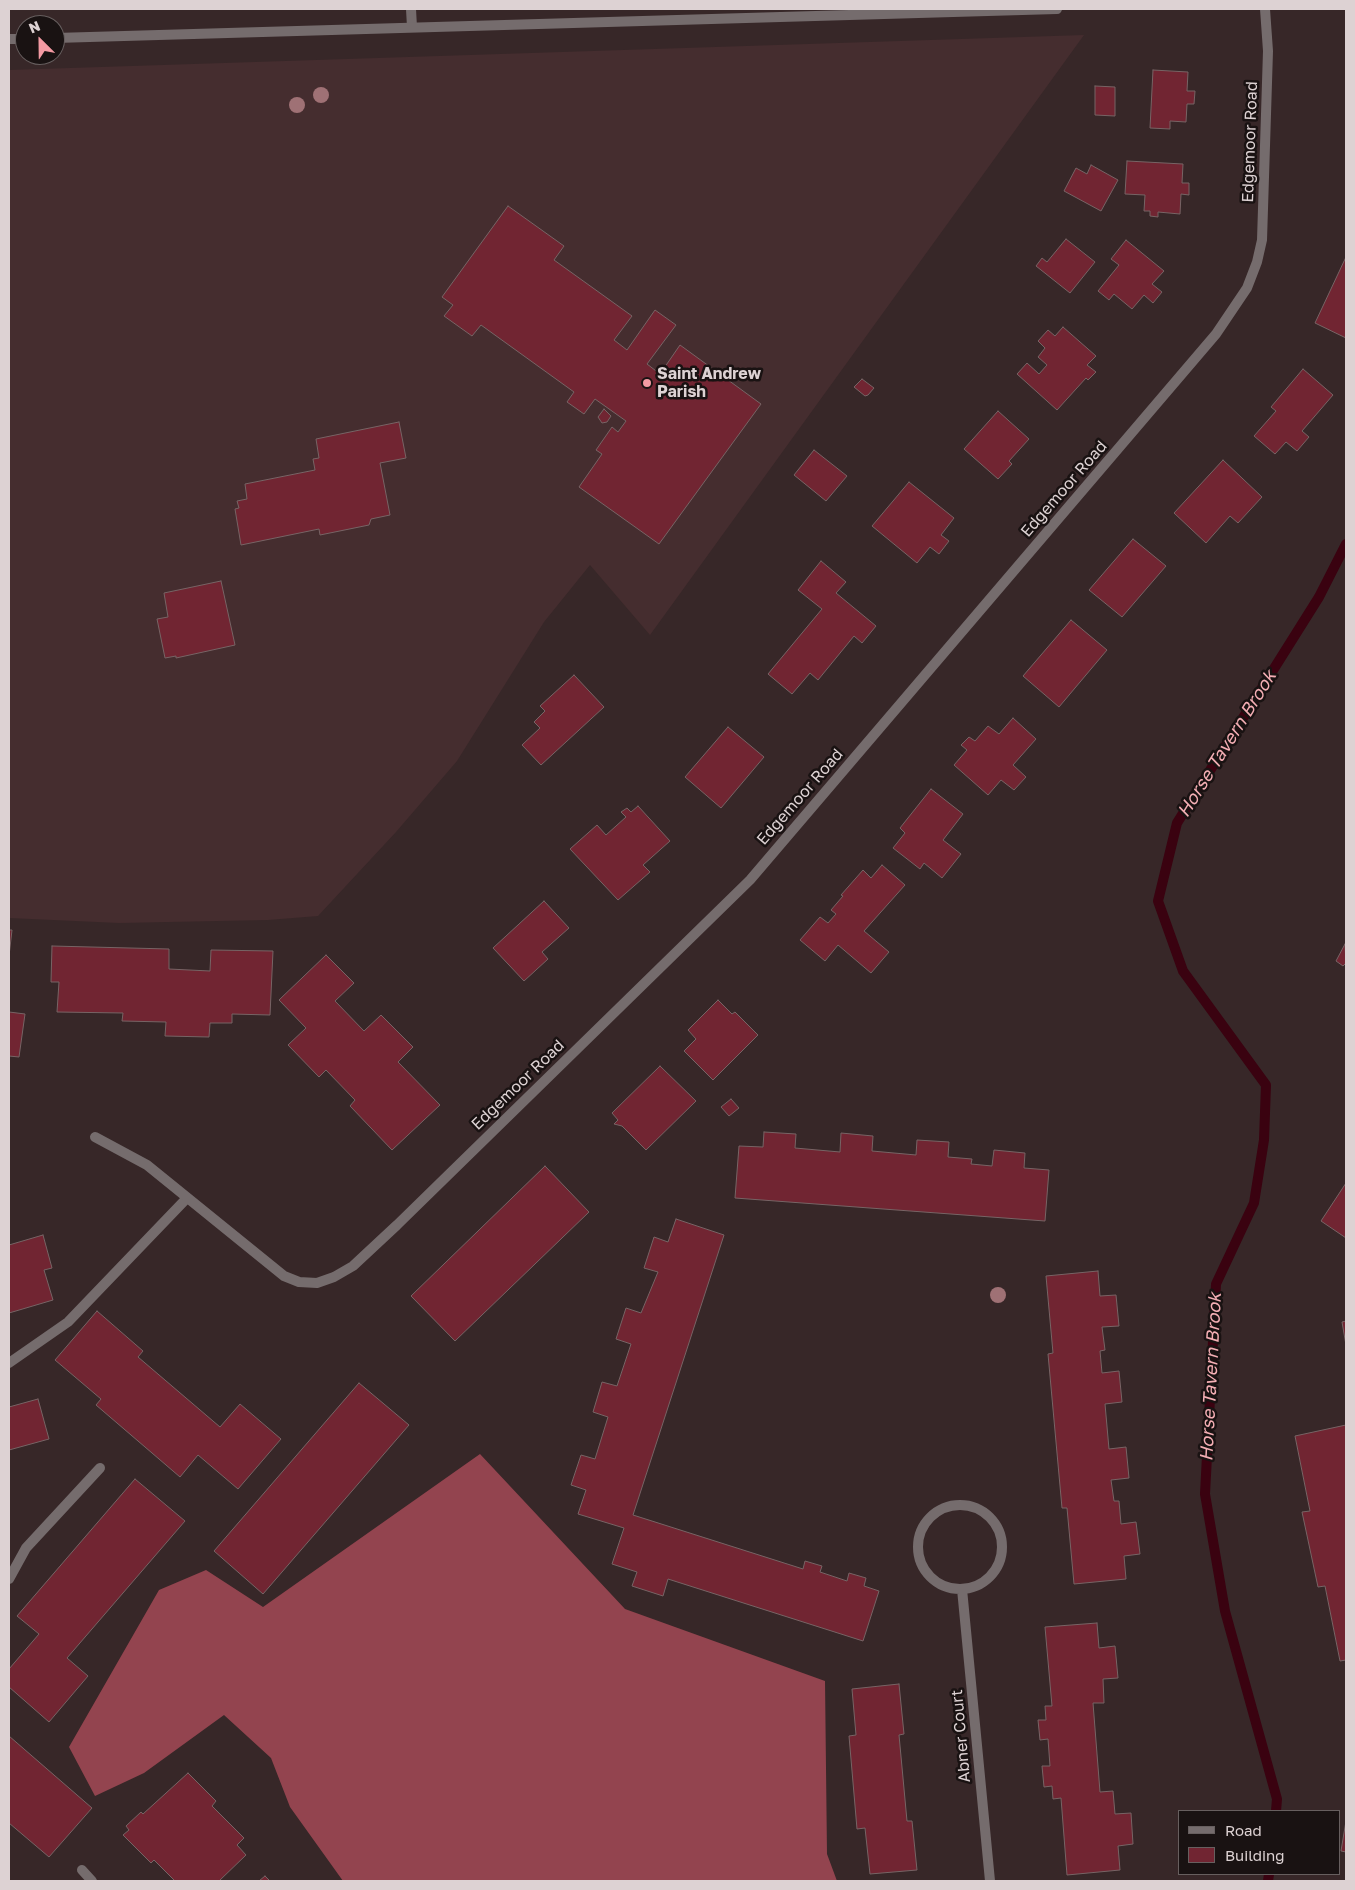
<!DOCTYPE html>
<style>
body{margin:0}
#map{position:relative;width:1355px;height:1890px;overflow:hidden;background:#372728;font-family:"Golos Text",sans-serif}
canvas{display:block}
.frame{position:absolute;inset:0;border:10px solid #ddd2d3;pointer-events:none}
.legend{position:absolute;left:1178px;top:1810px;width:162px;height:65px;box-sizing:border-box;background:#191212;border:1px solid #675f5f;margin:0;padding:6px 9px;list-style:none;font-size:15px;color:#ddd2d3}
.legend li{display:flex;align-items:center;gap:10px;height:25px}
.legend b{width:25px;border:1px solid #675f5f}
.north{position:absolute;left:15px;top:15px;width:50px;height:50px;box-sizing:border-box;background:#191212;border:1px solid #675f5f;border-radius:50%;rotate:337deg;font-size:14px;font-weight:700;line-height:20px;text-align:center;color:#ddd2d3}
.north::after{content:'';display:block;margin:auto;width:18px;height:22px;background:#f49aa3;clip-path:polygon(50% 0,100% 100%,50% 72%,0 100%)}
</style>
<div id="map">
<canvas width="1355" height="1890"></canvas>
<div class="frame"></div>
<ul class="legend">
<li><b style="height:6px;background:#756c6d"></b>Road</li>
<li><b style="height:14px;background:#712532"></b>Building</li>
</ul>
<div class="north">N</div>
</div>
<script>
const ctx = document.querySelector('canvas').getContext('2d');
ctx.lineJoin = 'round';
function paint(path, color) { ctx.fillStyle = color; ctx.fill(path, 'evenodd'); }
const poly = rows => new Path2D(rows.map(r => 'M' + r).join(''));
function strokePath(path, color, width, dash) { ctx.strokeStyle = color; ctx.lineWidth = width; ctx.lineCap = dash ? 'butt' : 'round'; ctx.setLineDash(dash || []); ctx.stroke(path); }
function drawText(font, color, halo, rows, align = 'center') {
  ctx.font = font + ' "Golos Text",sans-serif'; ctx.lineWidth = 5; ctx.setLineDash([]); ctx.textBaseline = 'middle'; ctx.strokeStyle = halo; ctx.fillStyle = color; for (const [text, x, y, turn = 0] of rows) {
    ctx.save(); ctx.translate(x, y); ctx.rotate((+turn || 0) * Math.PI / 180); ctx.textAlign = isNaN(turn) ? turn : align; if (halo) ctx.strokeText(text, 0, 0); ctx.fillText(text, 0, 0); ctx.restore();
  }
}
paint(poly([
 [1084,35,650,635,590,565,544,622,457,761,396,832,318,916,268,920,119,923,9,918,9,70]
]), '#452d2f');
paint(poly([
 [480,1454,625,1609,825,1681,827,1854,837,1881,343,1881,290,1807,271,1758,224,1715,144,1773,95,1796,69,1747,159,1590,206,1570,263,1607]
]), '#93444f');
strokePath(poly([
 [1276,1811,1277,1799,1225,1611,1205,1494,1216,1284,1254,1203,1264,1140,1266,1085,1183,971,1158,901,1177,823,1319,597,1346,544],
 [1268,1881,1269,1874]
]), '#3a0210', 10);
const building = poly([
 [1153,70,1188,72,1187,91,1195,91,1194,104,1187,104,1186,122,1170,121,1170,129,1150,128,1153,70],
 [1095,86,1115,87,1115,116,1095,115,1095,86],
 [1127,161,1183,164,1182,183,1189,183,1189,195,1181,194,1180,214,1158,212,1158,217,1150,216,1150,211,1144,211,1145,195,1125,194,1127,161],
 [1091,165,1118,180,1101,211,1064,191,1076,168,1087,174,1091,165],
 [508,206,564,246,554,260,632,316,614,340,627,350,655,310,676,325,647,364,660,374,680,345,761,404,659,544,579,487,602,454,596,450,612,427,618,432,626,421,595,399,584,414,567,402,574,392,481,325,472,336,444,316,453,305,442,297,508,206],
 [1066,239,1095,262,1070,293,1036,266,1042,258,1047,262,1066,239],
 [1126,240,1164,271,1152,284,1162,292,1153,303,1144,295,1132,309,1114,294,1109,300,1098,291,1119,265,1111,259,1126,240],
 [1346,257,1346,338,1315,323,1346,257],
 [1063,327,1096,356,1087,365,1096,372,1088,380,1086,378,1057,410,1017,374,1027,363,1039,374,1047,365,1038,357,1045,348,1038,341,1048,330,1055,336,1063,327],
 [1303,369,1333,395,1302,431,1309,437,1297,451,1286,442,1275,454,1254,436,1276,411,1271,407,1303,369],
 [862,379,874,388,868,395,865,396,854,387,862,379],
 [604,409,611,416,607,422,602,423,598,417,604,409],
 [998,411,1029,439,1009,461,1012,464,998,479,964,449,998,411],
 [399,422,406,458,380,463,390,515,371,519,369,525,320,535,319,529,241,545,235,509,239,508,237,501,247,499,245,484,315,470,313,459,319,458,316,439,399,422],
 [814,450,847,476,826,501,794,475,814,450],
 [1223,460,1262,497,1238,523,1230,516,1206,543,1174,513,1223,460],
 [909,482,954,518,941,535,949,541,939,554,930,547,917,563,872,526,909,482],
 [1133,539,1166,566,1122,617,1089,590,1133,539],
 [821,561,846,582,836,593,876,626,862,643,854,636,818,680,810,673,792,694,768,674,822,609,798,590,821,561],
 [221,581,235,645,176,658,176,656,165,658,157,619,168,617,164,593,221,581],
 [1071,620,1107,650,1059,707,1023,676,1071,620],
 [574,675,604,707,541,765,522,745,540,728,534,722,545,711,540,706,574,675],
 [1013,718,1036,739,1013,765,1026,777,1014,790,1001,780,988,795,954,765,967,750,961,745,969,737,975,741,988,726,999,734,1013,718],
 [728,727,764,757,721,808,685,777,728,727],
 [931,789,963,814,943,840,961,854,942,878,924,863,920,869,893,848,905,833,900,828,931,789],
 [638,806,670,841,643,865,650,872,618,900,570,849,597,825,606,835,626,817,621,812,627,808,631,812,638,806],
 [882,865,905,885,864,931,889,952,871,973,838,945,825,961,800,940,820,917,828,923,836,914,831,910,843,896,841,895,863,870,871,878,882,865],
 [544,901,569,928,542,952,548,959,524,981,493,948,544,901],
 [9,930,12,930,9,956,9,930],
 [1345,944,1346,963,1343,966,1336,961,1345,944],
 [52,946,169,949,169,969,210,971,211,950,273,951,270,1015,232,1014,232,1023,210,1023,209,1037,165,1036,166,1022,122,1021,123,1013,57,1012,59,982,51,982,52,946],
 [326,955,354,983,335,1001,364,1031,381,1015,413,1047,398,1062,440,1105,392,1150,350,1106,355,1100,326,1070,319,1077,288,1045,306,1028,279,1000,326,955],
 [718,1000,732,1014,735,1012,758,1035,713,1080,684,1051,696,1039,688,1030,718,1000],
 [9,1012,25,1014,19,1057,9,1056,9,1012],
 [660,1066,696,1101,646,1150,622,1126,614,1124,618,1120,612,1113,660,1066],
 [731,1099,739,1108,729,1116,721,1107,731,1099],
 [764,1132,796,1134,795,1148,840,1152,841,1133,873,1136,872,1151,916,1155,917,1140,949,1142,948,1157,972,1159,971,1164,992,1166,994,1150,1025,1153,1024,1168,1049,1170,1045,1221,735,1198,739,1146,763,1147,764,1132],
 [545,1166,589,1212,455,1341,411,1296,545,1166],
 [1346,1183,1346,1238,1321,1221,1346,1183],
 [676,1219,724,1235,633,1515,803,1569,805,1561,822,1566,820,1572,847,1581,849,1573,866,1578,864,1586,879,1591,863,1641,668,1579,663,1596,632,1586,637,1572,612,1564,624,1528,578,1514,586,1490,571,1485,581,1455,595,1459,608,1417,593,1412,602,1382,617,1386,631,1344,616,1339,626,1308,641,1313,658,1272,644,1268,654,1237,668,1242,676,1219],
 [43,1235,52,1268,44,1270,53,1300,9,1313,9,1245,43,1235],
 [1098,1271,1100,1296,1116,1295,1119,1326,1102,1327,1105,1350,1100,1351,1102,1373,1119,1371,1122,1402,1105,1404,1109,1449,1126,1447,1129,1478,1111,1480,1114,1501,1119,1501,1121,1524,1136,1522,1140,1554,1124,1556,1126,1579,1074,1584,1067,1508,1062,1508,1048,1354,1053,1353,1046,1276,1098,1271],
 [97,1311,143,1351,138,1357,220,1427,240,1404,281,1439,238,1489,198,1455,180,1477,96,1405,101,1399,55,1360,97,1311],
 [1346,1321,1346,1345,1342,1322,1346,1321],
 [359,1383,409,1425,263,1594,214,1551,359,1383],
 [38,1399,49,1439,9,1450,9,1407,38,1399],
 [1346,1425,1346,1660,1340,1661,1325,1586,1318,1587,1302,1512,1310,1511,1295,1436,1346,1425],
 [135,1479,185,1521,67,1658,88,1676,49,1722,9,1687,9,1669,39,1634,17,1616,135,1479],
 [1097,1623,1099,1648,1115,1646,1118,1678,1103,1679,1104,1703,1093,1703,1100,1792,1113,1791,1115,1814,1131,1813,1133,1844,1118,1846,1120,1870,1067,1875,1061,1798,1053,1799,1052,1786,1044,1787,1042,1766,1050,1766,1048,1739,1040,1740,1038,1720,1046,1720,1045,1706,1052,1706,1045,1627,1097,1623],
 [899,1684,904,1734,899,1735,907,1821,912,1821,917,1870,870,1874,865,1828,857,1829,849,1736,856,1735,852,1689,899,1684],
 [9,1736,92,1808,49,1857,9,1823,9,1736],
 [188,1773,216,1801,212,1806,244,1838,237,1845,246,1855,219,1881,175,1881,154,1860,151,1863,123,1835,129,1830,126,1826,141,1812,143,1814,188,1773],
 [1346,1821,1346,1852,1341,1851,1346,1821],
 [265,1876,270,1881,259,1881,265,1876]
]);
paint(building, '#712532');
strokePath(building, '#776465', 1);
strokePath(poly([
 [9,1363,68,1322,187,1198],
 [9,1579,26,1548,100,1468],
 [82,1870,92,1881]
]), '#756c6d', 10);
strokePath(poly([
 [411,9,412,27],
 [95,1137,147,1165,284,1276,299,1282,317,1283,334,1277,353,1266,397,1225,750,880,1216,334,1247,288,1257,262,1262,240,1268,51,1265,9],
 '918 1547a42 42 0 1 1 84 0a42 42 0 1 1-84 0Z',
 [962,1589,990,1881]
]), '#756c6d', 10);
strokePath(poly([
 [55,38,1057,9],
 [9,39,25,39]
]), '#756c6d', 10);
ctx.fillStyle = '#9f7175';
for (const [x, y] of [
 [321,95],
 [297,105],
 [998,1295]
]) { ctx.beginPath(); ctx.arc(x, y, 8, 0, 2 * Math.PI); ctx.fill(); }
for (const [x, y, r, color] of [
 [647,383,5,"#f49aa3"]
]) { const dot = new Path2D(); dot.arc(x, y, r, 0, 2 * Math.PI); ctx.fillStyle = color; ctx.fill(dot); strokePath(dot, '#191212', 2); }
drawText('16px', '#ddd2d3', '#191212', [
 ["Edgemoor Road",1250,142,-88],
 ["Edgemoor Road",1064,489,-49],
 ["Edgemoor Road",800,797,-49],
 ["Edgemoor Road",518,1085,-44],
 ["Abner Court",961,1736,-95]
]);
drawText('bold 16px', '#ddd2d3', '#191212', [
 ["Saint Andrew",657,374],
 ["Parish",657,392]
], 'left');
drawText('italic 18px', '#f4aeb4', '#191212', [
 ["Horse Tavern Brook",1227,744,-58],
 ["Horse Tavern Brook",1211,1377,-87]
]);
</script>
